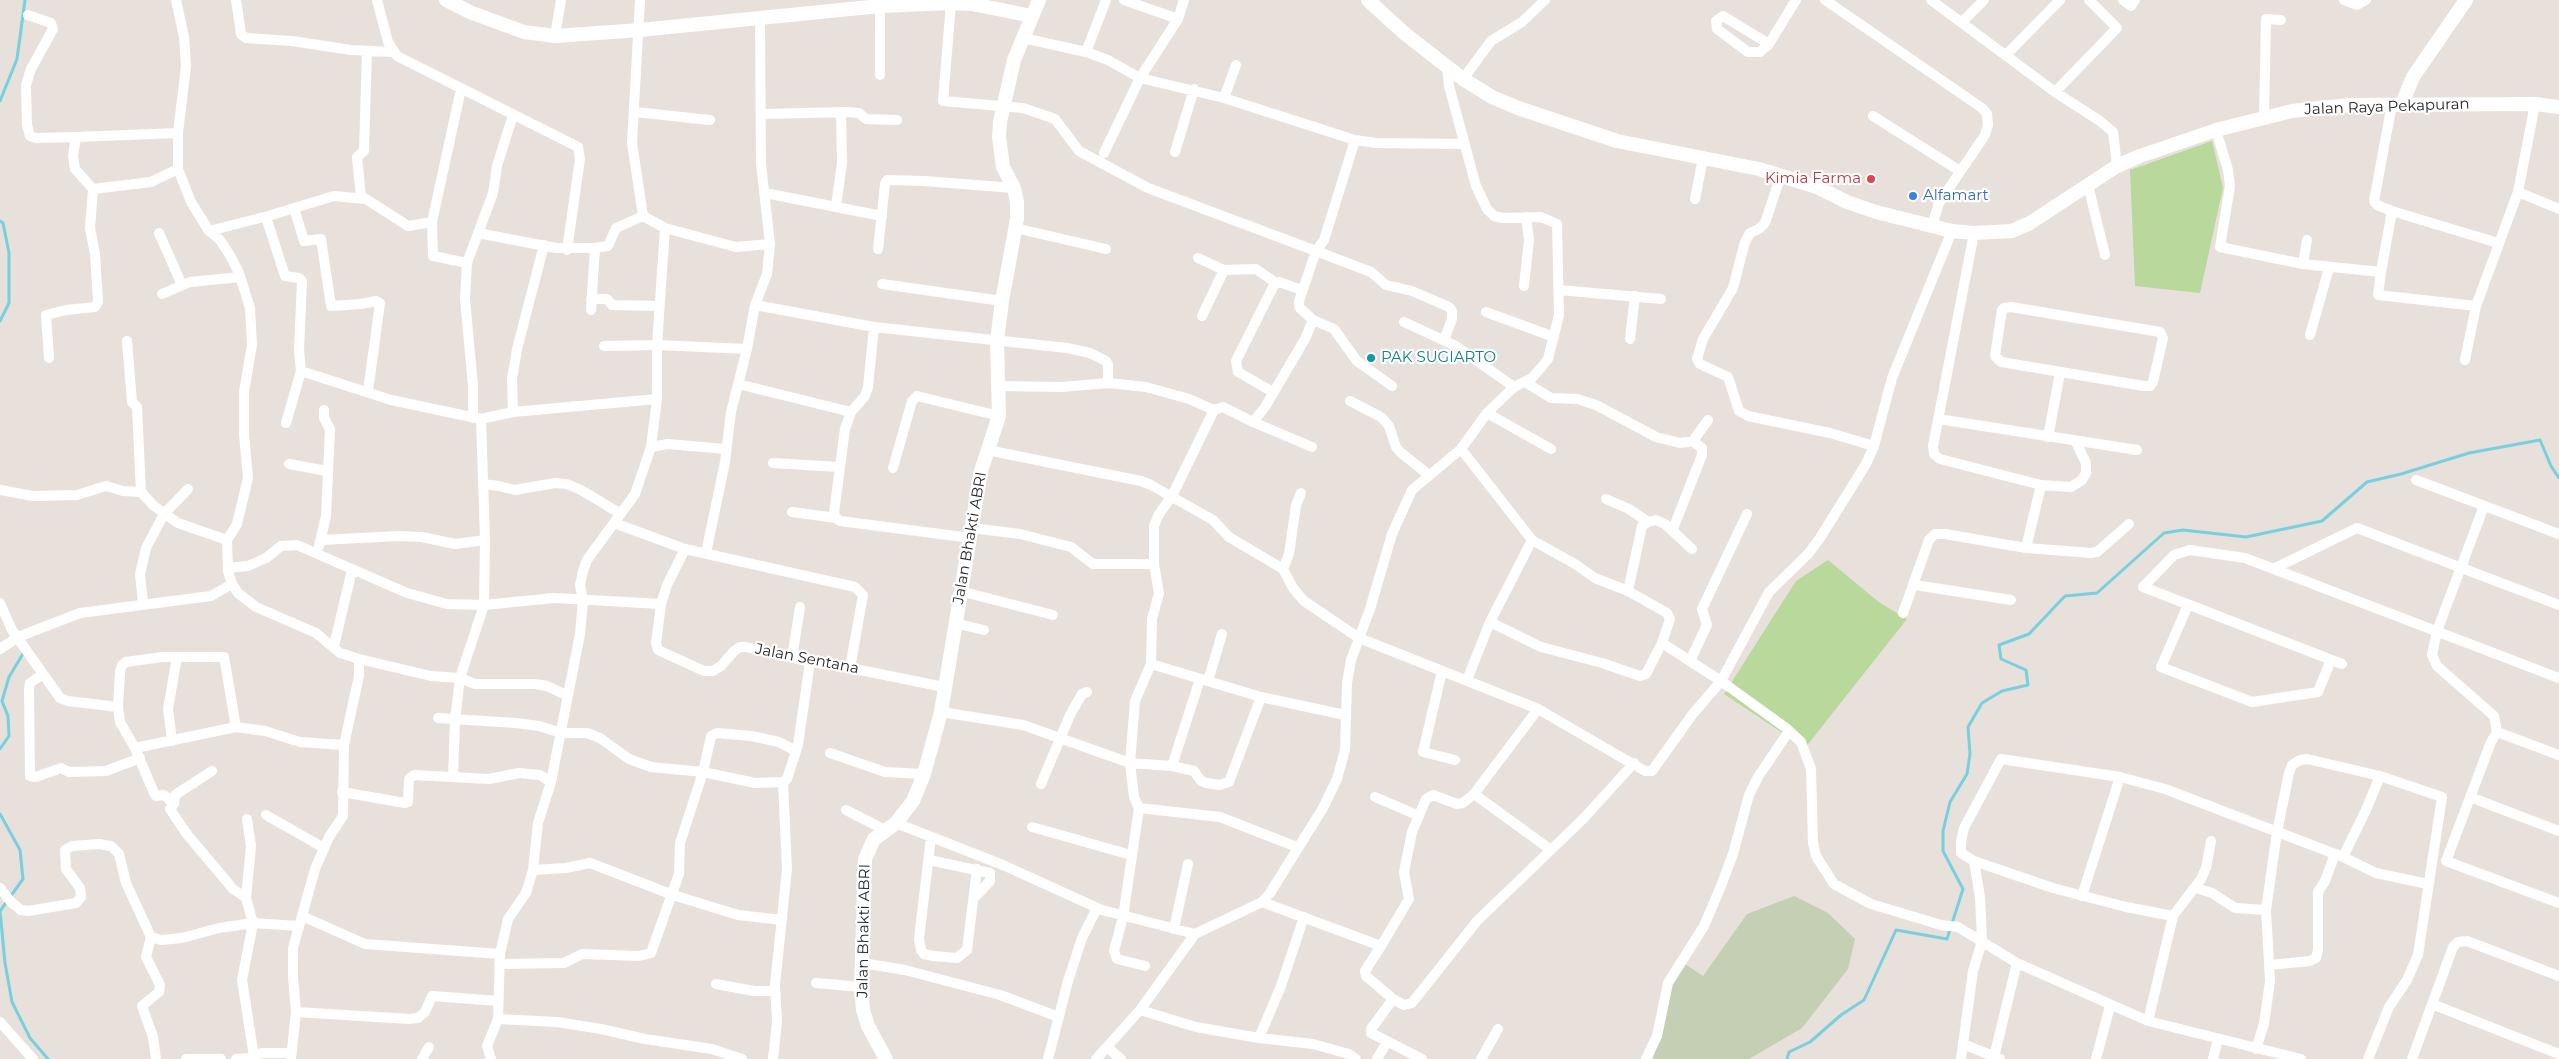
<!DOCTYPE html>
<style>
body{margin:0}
canvas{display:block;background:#e8e0da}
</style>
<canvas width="2559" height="1059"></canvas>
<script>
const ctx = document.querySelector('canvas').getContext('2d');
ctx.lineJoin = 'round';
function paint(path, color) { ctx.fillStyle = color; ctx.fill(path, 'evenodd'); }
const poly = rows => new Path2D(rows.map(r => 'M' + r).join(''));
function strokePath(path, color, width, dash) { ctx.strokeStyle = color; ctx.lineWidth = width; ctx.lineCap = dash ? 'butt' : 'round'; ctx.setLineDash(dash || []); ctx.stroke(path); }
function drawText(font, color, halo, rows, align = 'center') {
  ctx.font = font + ' Montserrat,sans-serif'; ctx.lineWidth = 4.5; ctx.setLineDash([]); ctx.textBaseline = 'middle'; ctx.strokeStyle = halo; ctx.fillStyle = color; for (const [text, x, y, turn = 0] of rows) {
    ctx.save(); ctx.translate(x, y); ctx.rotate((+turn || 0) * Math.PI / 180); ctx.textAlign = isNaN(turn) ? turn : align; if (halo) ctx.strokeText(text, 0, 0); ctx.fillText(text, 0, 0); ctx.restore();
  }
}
paint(poly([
 [2212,141,2223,188,2200,293,2135,286,2130,170],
 [1828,560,1880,603,1907,619,1805,748,1724,694,1796,581]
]), '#b8d89c');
paint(poly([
 [1794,896,1828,913,1855,939,1848,969,1802,1028,1749,1059,1653,1059,1664,1021,1667,995,1682,962,1703,976,1747,914]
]), '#c4cfb3');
strokePath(poly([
 [0,101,17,59,25,0],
 [0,221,3,223,9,253,9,303,0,321],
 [0,749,9,736,8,716,2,701,9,677,24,652],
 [0,814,20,850,23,879,0,911,5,963,12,1002,30,1038,48,1059],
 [1787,1059,1789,1052,1810,1042,1841,1015,1864,1000,1896,930,1947,939,1963,889,1943,851,1943,831,1950,802,1967,774,1970,754,1968,727,1982,703,2002,691,2028,685,2026,670,2001,659,1999,645,2029,634,2065,596,2097,593,2164,533,2183,530,2246,537,2322,521,2367,482,2401,474,2469,453,2540,440,2551,466,2559,478]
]), '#78d0de', 3);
strokePath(poly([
 [176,0,184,37,186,66,178,133,178,169,191,202,209,231,220,240,231,257,239,273,250,308,252,345,244,392,244,434,248,478,237,524,227,540,228,571,232,584,238,593,256,607,316,633,340,653,359,659,359,676,344,745,343,816,329,837,315,869,293,948,293,977,296,1012,291,1059],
 [236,0,241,34,246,38,292,41,351,50,393,52],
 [377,0,388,42,397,56,578,147,580,159,567,250],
 [640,0,632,143,643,216],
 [1124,0,1178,19],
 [1825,0,1982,108,1987,114,1988,125,1985,135,1939,203,1932,226],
 [1931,0,2055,92,2100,121,2113,132,2117,166],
 [2123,0,2131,6,2135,0],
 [2344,0,2357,5,2366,0],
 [951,3,943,101,1023,108,1055,119,1079,151,1148,188,1316,251,1299,301,1299,307,1313,320,1305,339,1265,407,1253,422,1223,407,1214,410,1189,399,1146,387,1108,383,1062,387,997,386],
 [28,15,51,23,53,29,31,69,26,85,27,125,30,136,36,138,76,137,178,133],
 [1962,22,1984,0],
 [555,36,561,0],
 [1023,38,1086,52,1108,60,1140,78,1224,98,1355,140,1376,143,1465,144],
 [1769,44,1723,16,1716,21,1717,29,1748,52,1760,52,1769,44,1796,0],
 [1086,52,1106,0],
 [2006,55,2060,0],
 [880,75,880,6],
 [1463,79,1491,41,1522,22,1545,0],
 [2055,92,2117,28,2089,0],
 [1224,98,1236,65],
 [2392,104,2374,201,2377,205,2392,211,2498,243],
 [635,112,710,120],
 [761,114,848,112,859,113,866,119,897,120],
 [1873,116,1960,171],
 [2264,117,2266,19,2281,20],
 [2216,130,2228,170,2230,186,2220,247,2303,264,2381,272,2378,295,2476,306],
 [76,137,73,156,75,169,93,189],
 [1355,140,1324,240,1316,251,1371,272,1386,285,1412,291,1449,307,1452,311,1452,319,1444,340],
 [1175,152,1194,89],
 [1104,153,1140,78,1178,19,1184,0],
 [1781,175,1765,223,1759,229,1750,233,1745,242,1733,288,1703,339,1697,359,1700,364,1728,377,1739,411,1748,416,1830,433,1874,446],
 [2088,185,2105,255],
 [2518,192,2559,209],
 [765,193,882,216],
 [361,197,357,157,364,151,367,51],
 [1695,199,1703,158],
 [836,206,842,163,841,112],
 [294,208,304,241,321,239,331,306,361,304,376,301,380,303,368,391],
 [643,216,665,228,736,247,770,244],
 [266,217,285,276,299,278,302,281,299,350,301,371,286,423],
 [432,222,433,256,467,263],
 [1015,228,1106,249],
 [209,231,268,216,334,196,366,199,408,226,432,222,461,89],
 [159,233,182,285],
 [478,233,556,248,595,248,608,246,616,228,643,216],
 [1974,233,1933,446,1934,454,1940,459,2041,485,2071,487,2082,480,2086,473,2086,463,2076,442],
 [878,249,885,184,887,180,924,181,1014,188],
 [1198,258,1224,270,1256,269,1276,283],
 [2303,264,2307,240],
 [2381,272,2392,211],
 [882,284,1002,301],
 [1524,286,1529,240,1526,217],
 [1559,290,1661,299],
 [162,294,190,282,240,277],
 [591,299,607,299,612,305,659,306],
 [755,305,874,327,1067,348,1090,353,1106,361,1108,365,1108,383],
 [2011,307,2160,332,2163,338,2153,382,2150,386,2144,386,2001,362,1995,356,2002,310,2004,308,2011,307],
 [591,310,595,248],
 [1486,312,1554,337],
 [1202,316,1224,270],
 [1313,320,1334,329,1357,361,1392,386],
 [1404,322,1456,346,1514,387],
 [874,327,868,387,865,396,851,412,845,429,834,513,836,518,840,521,971,538],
 [2310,335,2329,268],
 [1630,339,1635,296],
 [127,341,132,402,137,407,141,492],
 [604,346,657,345,747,349],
 [49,358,46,315,66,310,95,307,98,302,95,254,90,228,93,189,151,182,178,169],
 [2465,360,2476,306,2518,192,2535,104],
 [301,371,391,400,481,419,513,412,657,399],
 [1525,382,1551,398,1577,399,1596,405,1656,437,1680,443,1695,441],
 [738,384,851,412],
 [1273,392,1238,372,1236,361,1274,285,1279,282,1302,290],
 [1350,401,1381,417,1389,426,1396,447,1400,452,1429,475],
 [513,412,512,379,517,349,544,245],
 [1487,413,1551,449],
 [473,418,473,386,465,299,467,263,493,193,497,166,513,115],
 [1938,419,2137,450],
 [1253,422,1312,447],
 [2048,437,2060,373],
 [651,447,668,444,725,449],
 [1461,449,1532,540,1575,564,1595,578,1628,591,1667,613,1670,619,1662,643,1721,681,1786,728,1801,742,1811,769,1813,843,1816,856,1834,884,1871,904,1941,925,1958,927,2017,963,2148,1021,2301,1059],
 [987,450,1141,481,1151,485,1213,520,1229,537,1283,569,1293,588,1304,601,1359,638,1538,709,1645,771,1652,771,1692,715,1721,681,1769,592,1808,554,1820,538,1866,464,1874,446,1892,378,1952,231],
 [773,463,839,467],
 [289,464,327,471],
 [893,468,912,401,917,396,999,416],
 [2416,480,2559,534],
 [483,484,499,486,515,490,555,483,567,484,581,490,621,514],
 [0,490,33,496,77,495,106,486,123,491,141,492,154,506,178,523,227,540],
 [1606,499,1629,509,1648,522],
 [2484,506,2437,631,2432,655,2437,666,2494,716,2497,732,2491,742,2446,861,2559,903],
 [792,512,836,518],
 [614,523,685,549,855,587,863,595,850,668],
 [971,528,1020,534,1071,547,1093,564,1154,564],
 [1673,529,1702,455,1702,448,1696,444,1695,438,1708,420],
 [321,540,398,536,422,537,455,544,485,540],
 [319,546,326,516,330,429,324,418,324,410],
 [2026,548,2041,485],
 [706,553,725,462,731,412,747,349,755,305,767,274,770,244,761,164,760,19],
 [228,568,248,566,266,558,281,546,297,545,407,593,447,604,484,605,554,598,661,604,656,643,658,650,704,671,713,671,721,666,734,651,740,647,746,647,810,662,850,668,944,687],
 [2275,568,2357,528,2559,605],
 [1283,569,1289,554,1296,505,1301,493],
 [1915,585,2011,600],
 [960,591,1053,615],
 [1628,591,1642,526,1648,522,1656,520,1665,524,1692,549],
 [0,603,12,630,60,698,68,701,118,707,120,722,135,748,154,793,156,796,164,795,174,804],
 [143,603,140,574,146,548,164,514,188,489],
 [661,604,667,585,685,549],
 [2188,605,2161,667,2252,702,2318,692,2331,660],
 [1903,613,1929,540,1935,534,1945,534,2026,548,2091,553,2097,552,2129,524],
 [1490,622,1541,647,1602,663,1640,676,1646,674,1662,643],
 [954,623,984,630],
 [334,646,352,570],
 [0,649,18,637,80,613,211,596,232,584],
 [792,658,800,607],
 [359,659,431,676,460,678,475,684,535,684,547,686,566,695],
 [1690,661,1707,625,1702,609,1747,514],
 [1151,664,1261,697,1345,715],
 [2342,664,2143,587,2174,555,2190,550,2245,558,2559,678],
 [1442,671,1423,752,1455,760],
 [43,674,30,683,29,689,30,776,36,777,61,768,69,772,106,771,140,758],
 [1467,680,1490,622,1532,540],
 [1208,681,1222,634],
 [118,707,120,672,122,665,126,662,162,657,224,657,236,727],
 [941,712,1023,725,1130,763,1172,766,1200,679],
 [438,718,516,723,539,726,561,733,587,733,600,738,629,759,651,767,703,772,755,783,783,782],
 [2497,732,2559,755],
 [172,741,168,709,177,657],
 [135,748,236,727,265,731,300,742,344,745],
 [830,753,885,772,924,774],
 [1172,766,1194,771,1201,781,1206,783,1220,785,1229,782,1261,697],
 [212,771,175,795,174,804,170,809,186,833,233,889,246,898,253,923,242,980,254,1057],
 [453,777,455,720,460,678,484,605,485,540,481,419],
 [1041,784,1070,715,1082,694,1087,692],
 [342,792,405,803,408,802,409,779,414,775,489,779,519,773,540,775,551,782],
 [1474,794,1551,850],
 [1375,797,1417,815],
 [2470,797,2559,831],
 [1139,808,1220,817,1297,847],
 [846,810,885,830],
 [266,815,324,848],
 [896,823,1003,865,1102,910,1195,934,1262,902,1270,893,1323,808,1337,779,1345,750,1347,683,1351,660,1370,609,1392,534,1412,490,1461,449,1487,413,1514,387,1532,378,1540,369,1548,359,1559,315,1557,224,1541,217,1503,218,1494,216,1487,209,1476,186,1449,86,1447,67],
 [1032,827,1131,855],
 [931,837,919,939,921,950,924,954,933,956,957,958,967,950,977,869],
 [2343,857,2366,810,2380,776],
 [929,860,990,873,990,881,975,897],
 [1974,861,2053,888,2126,907,2173,916],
 [533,870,566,868,590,863,673,895,738,915,782,920],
 [0,888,11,902,21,910,28,911,76,903,81,897,80,888,66,869,65,850,72,846,99,844,111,846,119,854,126,883,151,937],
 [2196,888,2212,893,2235,908,2266,910],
 [2082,896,2120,777],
 [246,898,251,846,247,819],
 [1262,902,1381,946,1365,971,1366,976,1393,999,1371,1029,1371,1033,1422,1059],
 [302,916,365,944,500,954],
 [1174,929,1188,864],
 [1381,946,1409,899,1404,872,1412,832,1426,799,1433,795,1457,804,1463,803,1474,794,1538,709],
 [862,963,905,970,1000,995,1059,1017],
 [499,964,564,963,582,954,639,956,651,953,679,874,680,843,703,772,711,736,717,733,751,736,779,742,796,751],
 [2270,965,2310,961,2316,958,2318,950,2318,892,2325,881,2335,854],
 [1145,966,1117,959,1114,951,1123,917,1139,808,1134,797,1130,763,1135,701,1151,664,1152,619,1159,593,1154,564,1154,526,1159,514,1172,496,1214,410],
 [816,983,861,987],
 [716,984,754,991,775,991],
 [1393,999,1404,1005,1412,1003,1477,921,1583,819,1634,763],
 [2432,1004,2559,1054],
 [1140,1010,1196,1027,1259,1038,1313,1044,1349,1054,1356,1059],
 [296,1012,409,1019,418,1018,425,1012,432,996,498,1001],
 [498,1019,557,1022,601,1029,645,1039,712,1049,742,1059],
 [2148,1021,2173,916,2201,879,2206,868,2211,841],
 [0,1022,33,1059],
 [1259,1038,1281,986,1304,917],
 [1963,1044,2000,1059],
 [1107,1047,1121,1059],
 [2256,1049,2264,1024,2270,981,2266,910,2277,832,2289,773,2292,765,2300,760,2307,759,2380,776,2442,797,2418,955,2407,980,2389,1007,2368,1059],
 [1994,1057,2017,963],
 [156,1059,153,1037,142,1006,159,992,160,985,146,957,151,937,161,940,182,938,219,928,253,923,299,926],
 [186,1059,221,1059],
 [236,1059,250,1058,261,1053,291,1053],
 [422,1059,429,1047],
 [491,1059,487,1046,498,1019,500,954,508,919,526,893,533,870,538,823,551,782,580,634,583,601,580,585,583,571,587,560,635,494,651,447,657,399,657,345,665,228],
 [773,1059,777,1022,775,985,787,869,783,782,787,779,798,745,810,662],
 [1048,1059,1068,981,1082,938,1097,908],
 [1096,1059,1140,1010,1195,934],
 [1377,1059,1387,1042],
 [1481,1059,1498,1029],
 [1646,1059,1657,1036,1668,983,1704,926,1721,886,1733,854,1749,795,1758,777,1789,731],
 [1961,1059,1973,971,1982,941,1980,897,1974,861,1961,853,1961,842,1964,828,2001,759,2120,777,2165,789,2343,857,2376,873,2428,884],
 [2096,1059,2110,1006],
 [2213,1059,2218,1039],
 [2412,1059,2453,947,2458,942,2467,941,2559,976]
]), '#fff', 10);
strokePath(poly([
 [446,0,472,13,524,32,555,36,640,30,880,6,951,3,972,4,1032,16],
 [1368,0,1404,33,1463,79,1492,97,1518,108,1617,141,1759,169,1817,187,1847,202,1876,212,1952,231,1974,233,2012,231,2030,223,2117,166,2140,156,2216,130,2292,111,2349,105,2535,104,2559,107],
 [2402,104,2413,77,2466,0],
 [886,1059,868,1026,863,1010,861,987,865,859,874,839,896,823,913,801,924,774,941,712,981,471,999,416,997,341,1002,301,1017,219,1017,202,1014,188,1003,167,999,137,1000,122,1014,60,1039,0]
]), '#fff', 14);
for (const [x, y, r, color] of [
 [1871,179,5,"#e0444e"],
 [1913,196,5,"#3f7fe0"],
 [1371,358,5,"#0f9aa8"]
]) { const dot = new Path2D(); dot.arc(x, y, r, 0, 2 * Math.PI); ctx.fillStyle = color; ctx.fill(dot); strokePath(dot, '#fff', 2); }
drawText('15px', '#272727', '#fff', [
 ["Jalan Raya Pekapuran",2387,107,-2],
 ["Jalan Bhakti ABRI",970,538,-80],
 ["Jalan Sentana",807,659,11],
 ["Jalan Bhakti ABRI",864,931,-89]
]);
drawText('15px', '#be3a42', '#fff', [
 ["Kimia Farma",1861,179]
], 'right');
drawText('15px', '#366cbe', '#fff', [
 ["Alfamart",1923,196]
], 'left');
drawText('15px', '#0d838f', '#fff', [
 ["PAK SUGIARTO",1381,358]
], 'left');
</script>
